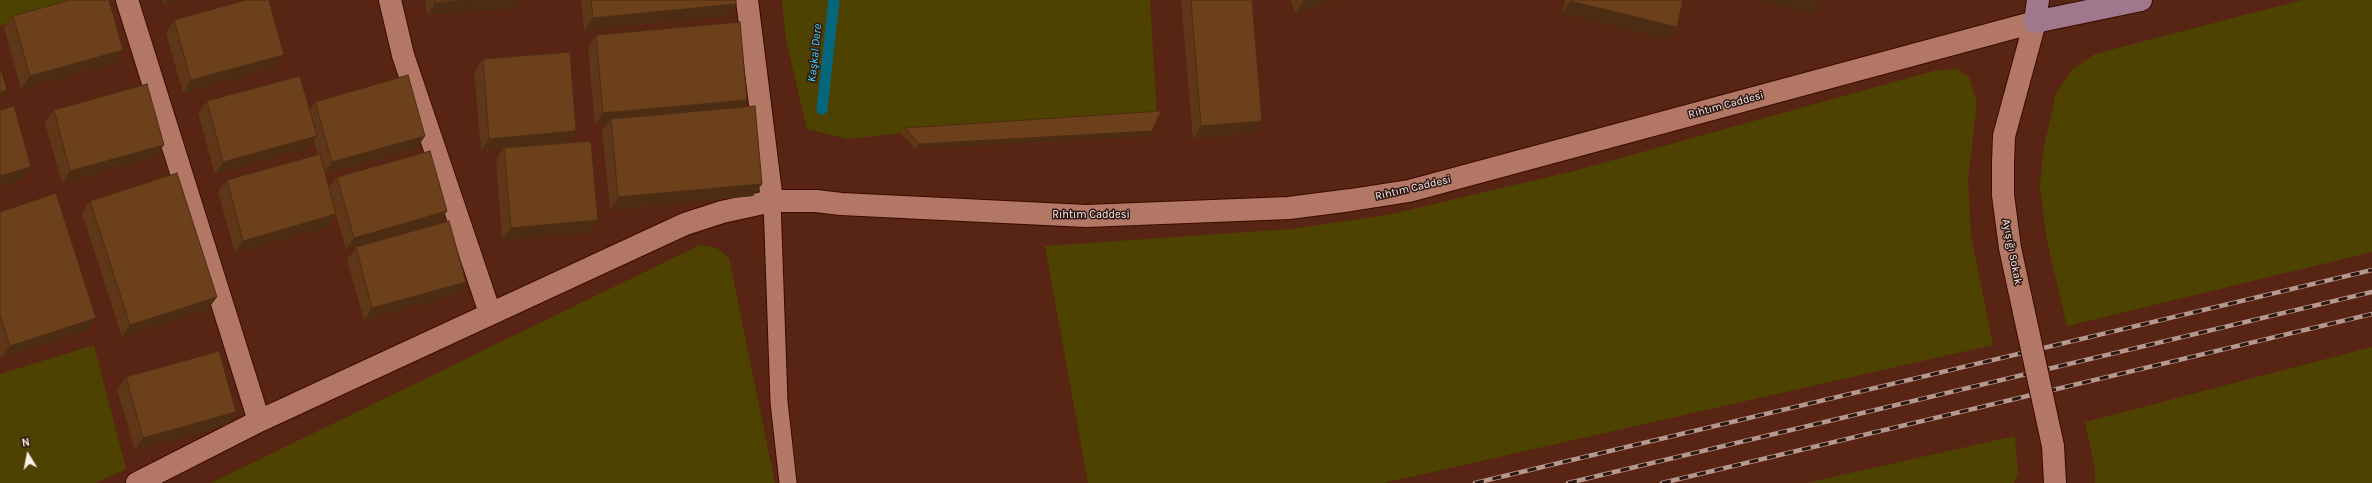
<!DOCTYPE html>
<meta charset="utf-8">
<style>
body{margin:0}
#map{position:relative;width:2372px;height:483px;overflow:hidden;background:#582515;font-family:Karla,sans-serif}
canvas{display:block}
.north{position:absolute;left:8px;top:435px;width:40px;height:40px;-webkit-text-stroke:3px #2e1710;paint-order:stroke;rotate:350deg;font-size:11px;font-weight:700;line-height:16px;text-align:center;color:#fef0ec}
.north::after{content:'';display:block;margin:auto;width:14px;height:18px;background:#fef0ec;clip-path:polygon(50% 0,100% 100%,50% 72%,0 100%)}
</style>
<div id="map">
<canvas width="2372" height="483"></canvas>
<div class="north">N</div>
</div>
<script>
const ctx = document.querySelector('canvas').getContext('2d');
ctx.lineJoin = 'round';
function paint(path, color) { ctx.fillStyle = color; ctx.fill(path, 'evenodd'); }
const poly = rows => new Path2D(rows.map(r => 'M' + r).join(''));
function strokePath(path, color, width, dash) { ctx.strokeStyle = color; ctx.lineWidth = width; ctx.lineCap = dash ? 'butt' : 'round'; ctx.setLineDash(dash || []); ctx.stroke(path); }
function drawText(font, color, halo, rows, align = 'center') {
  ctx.font = font + ' Karla,sans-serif'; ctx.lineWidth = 3; ctx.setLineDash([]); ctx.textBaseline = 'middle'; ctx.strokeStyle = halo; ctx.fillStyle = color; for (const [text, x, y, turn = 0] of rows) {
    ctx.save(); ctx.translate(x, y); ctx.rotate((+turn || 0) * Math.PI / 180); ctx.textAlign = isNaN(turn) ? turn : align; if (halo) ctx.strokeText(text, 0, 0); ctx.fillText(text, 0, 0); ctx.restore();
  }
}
paint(poly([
 [0,0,96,0,0,26],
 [782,0,1150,0,1157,117,901,133,848,139,807,129,786,40],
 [2302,0,2372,0,2372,252,2067,326,2047,241,2040,187,2043,152,2056,93,2073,69,2095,54],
 [1957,69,1969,77,1977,103,1968,179,1971,236,1993,345,1384,483,1088,483,1045,246,1291,229,1387,215,1574,171,1937,70],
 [700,245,717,248,729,258,775,483,211,483],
 [94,345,126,469,95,483,0,483,0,374],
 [2372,347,2372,483,2095,483,2095,468,2085,422],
 [2015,436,2018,475,2014,483,1806,483]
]), '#4e4200');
strokePath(poly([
 [822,109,834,0]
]), '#04677b', 11);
const lane = poly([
 [772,201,779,402,788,483]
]);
const street = poly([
 [127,0,259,421],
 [390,0,403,55,490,313],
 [747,0,772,201],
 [2053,446,2055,483],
 [137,483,259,421,685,224,722,212,772,201,816,201,841,204,1086,216,1289,208,1351,200,1409,191,2035,22,2004,136,2003,163]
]);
const secondary = poly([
 [2035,22,2141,0],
 [2035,22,2038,0]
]);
strokePath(lane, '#3b0a00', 19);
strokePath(street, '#3b0a00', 24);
strokePath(secondary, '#3b0a00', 24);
strokePath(lane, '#b37865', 17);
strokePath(street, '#b37865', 22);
strokePath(secondary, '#9f788c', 22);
const rail = poly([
 [1475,483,2372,270],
 [1568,483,2372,292],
 [1662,483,2372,314]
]);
strokePath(rail, '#b6988f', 4.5);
strokePath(rail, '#2e1710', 3, [9]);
const streetBridge = poly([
 [2003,163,2003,195,2010,248,2053,446]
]);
strokePath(streetBridge, '#3b0a00', 24, []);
strokePath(streetBridge, '#b37865', 22);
paint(poly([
 [163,0,181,0,164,5],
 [425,0,520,0,514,8,427,15],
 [581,0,736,0,736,4,728,16,584,30],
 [1181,0,1252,0,1262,121,1254,133,1193,139],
 [1291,0,1336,0,1295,13],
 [1565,0,1683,0,1668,39,1562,13],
 [13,16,123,50,114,63,21,89,4,28],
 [174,20,276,67,183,93,166,33],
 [596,35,747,100,742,107,762,184,753,196,610,210,602,131,607,124,595,125,588,47],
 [483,59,568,143,598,220,590,233,502,240,496,160,503,149,481,151,474,72],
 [207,101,309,110,315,102,425,136,416,149,325,174,329,188,337,177,430,151,346,250,336,215,328,227,235,253,218,192,227,180,318,155,314,140,308,148,215,174,198,113],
 [54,110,155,157,62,183,45,123],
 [905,128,1148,136,915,149,901,133],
 [90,201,217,297,208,309,122,337,82,213],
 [0,212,88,330,1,358,0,354],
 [356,247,457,294,364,320,347,260],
 [126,377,228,424,135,450,117,390]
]), '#5d3717');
paint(poly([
 [167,0,181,0,164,5],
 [280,0,289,0,278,3],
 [472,0,520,0,514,8,427,15,435,3],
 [1304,0,1336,0,1295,13],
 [1757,0,1817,0,1823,1,1815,14],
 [1570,1,1677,27,1668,39,1562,13],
 [736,4,728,16,584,30,593,18],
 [123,50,114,63,21,89,30,76],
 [284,55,276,67,183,93,191,80],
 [7,90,0,100,0,92],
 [747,100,739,112,611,119,607,124,595,125,603,113],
 [1262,121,1254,133,1193,139,1201,126],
 [576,131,568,143,504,148,503,149,481,151,489,139],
 [1152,131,1148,136,915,149,919,144],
 [317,136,308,148,215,174,223,162],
 [425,136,416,149,323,174,332,162],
 [164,145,155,157,62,183,70,171],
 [31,167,22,179,0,186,0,176],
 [762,184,753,196,610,210,618,197],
 [447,211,439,224,346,250,354,238],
 [336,214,328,227,235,253,243,241],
 [598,220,590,233,502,240,511,228],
 [466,282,457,294,364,320,372,308],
 [217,297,208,309,122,337,130,325],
 [96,318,88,330,1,358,10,346],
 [236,412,228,424,135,450,143,438]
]), '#4c2d13');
const building = poly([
 [70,0,109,0,123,50,30,76,13,16,70,0],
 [246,0,269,0,284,55,191,80,174,20,246,0],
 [435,0,472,0,435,3,435,0],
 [591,0,736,0,736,4,593,18,591,0],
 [1191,0,1252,0,1262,121,1201,126,1191,0],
 [1571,0,1683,0,1677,27,1570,1,1571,0],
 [740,22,747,100,603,113,596,35,740,22],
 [570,52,576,131,489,139,483,59,570,52],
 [0,66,7,90,0,92,0,66],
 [408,75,425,136,332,162,315,102,408,75],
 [300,76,317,136,223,162,207,101,300,76],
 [147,84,164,145,70,171,54,110,147,84],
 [14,106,31,167,0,176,0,110,14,106],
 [755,106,762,184,618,197,611,119,755,106],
 [1161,111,1152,131,919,144,905,128,1161,111],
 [591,141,598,220,511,228,504,148,591,141],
 [430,151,447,211,354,238,337,177,430,151],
 [320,154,336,214,243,241,227,180,320,154],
 [177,173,217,297,130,325,90,201,177,173],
 [56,193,96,318,10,346,0,315,0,212,56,193],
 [449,221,466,282,372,308,356,247,449,221],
 [219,351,236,412,143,438,126,377,219,351]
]);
paint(building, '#6c401b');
strokePath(building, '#4c2d13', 1);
drawText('11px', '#fef0ec', '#2e1710', [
 ["Rıhtım Caddesi",1726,105,-15],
 ["Rıhtım Caddesi",1413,188,-13],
 ["Rıhtım Caddesi",1091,215],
 ["Ayışığı Sokak",2012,252,79]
]);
drawText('italic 12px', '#3cdaff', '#2e1710', [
 ["Kaşkal Dere",815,53,-84]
]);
</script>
